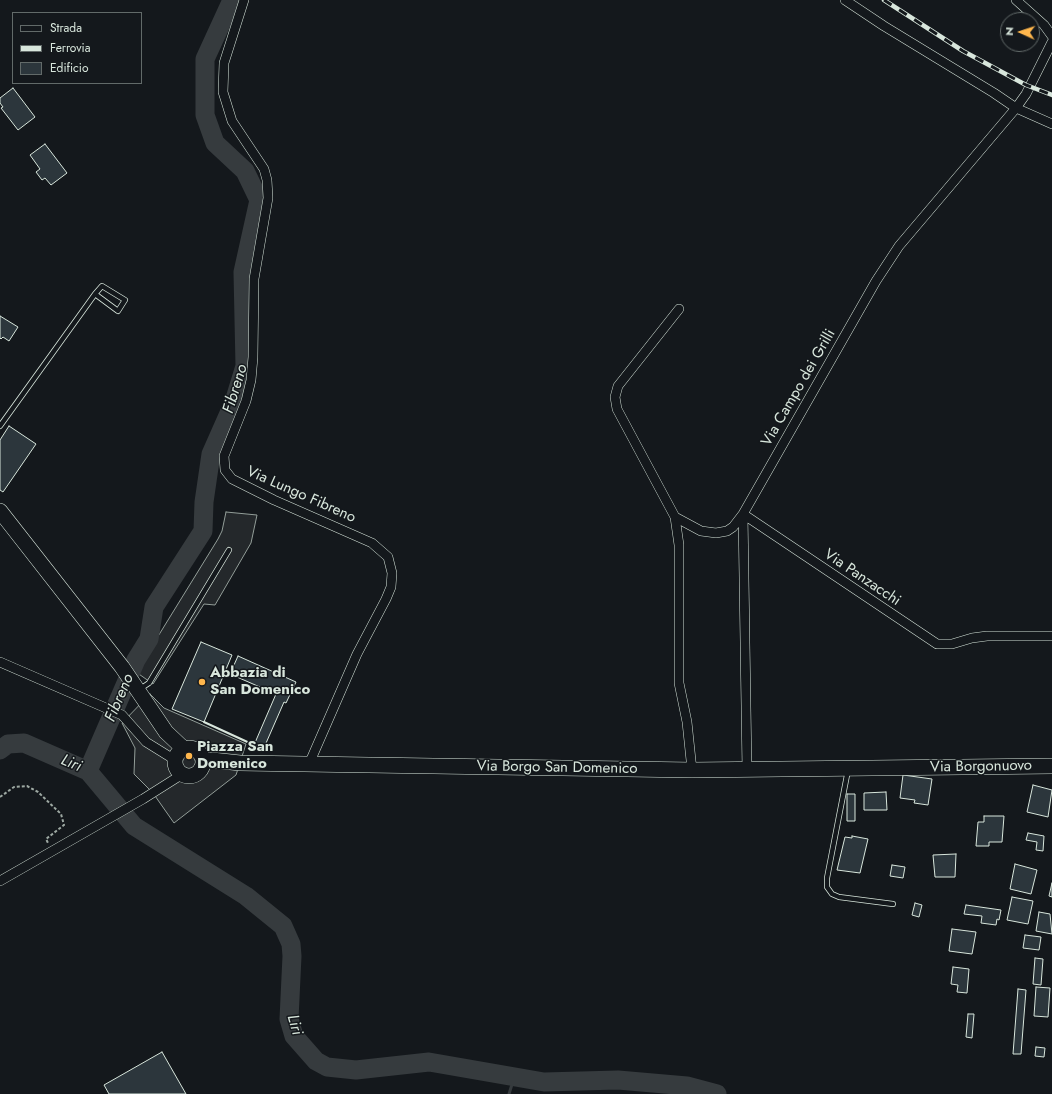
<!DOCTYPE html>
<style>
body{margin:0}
#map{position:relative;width:1052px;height:1094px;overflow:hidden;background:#14181c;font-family:Jost,sans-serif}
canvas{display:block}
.legend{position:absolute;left:12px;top:12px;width:130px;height:72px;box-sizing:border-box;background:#14181c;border:1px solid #626a69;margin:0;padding:5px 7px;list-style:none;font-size:12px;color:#d8e6dc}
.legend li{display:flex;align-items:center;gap:8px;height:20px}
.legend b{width:20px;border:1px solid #626a69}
.north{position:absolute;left:1000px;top:12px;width:40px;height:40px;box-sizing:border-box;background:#14181c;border:1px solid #626a69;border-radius:50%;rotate:273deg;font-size:11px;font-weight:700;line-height:16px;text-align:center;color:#d8e6dc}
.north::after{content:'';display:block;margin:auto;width:14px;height:18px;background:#ffb74d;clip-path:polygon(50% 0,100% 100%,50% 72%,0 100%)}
</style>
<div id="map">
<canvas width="1052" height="1094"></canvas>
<ul class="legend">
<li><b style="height:5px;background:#14181c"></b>Strada</li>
<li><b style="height:5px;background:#d8e6dc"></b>Ferrovia</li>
<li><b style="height:11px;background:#2c363c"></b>Edificio</li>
</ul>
<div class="north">N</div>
</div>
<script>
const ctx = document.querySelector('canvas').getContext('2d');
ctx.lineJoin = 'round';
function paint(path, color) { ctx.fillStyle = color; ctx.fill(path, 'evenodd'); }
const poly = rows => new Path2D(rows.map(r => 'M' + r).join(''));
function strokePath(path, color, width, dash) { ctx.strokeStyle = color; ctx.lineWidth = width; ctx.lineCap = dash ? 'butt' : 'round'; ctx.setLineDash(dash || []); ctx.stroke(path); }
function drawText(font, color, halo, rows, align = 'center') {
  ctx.font = font + ' Jost,sans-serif'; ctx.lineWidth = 3; ctx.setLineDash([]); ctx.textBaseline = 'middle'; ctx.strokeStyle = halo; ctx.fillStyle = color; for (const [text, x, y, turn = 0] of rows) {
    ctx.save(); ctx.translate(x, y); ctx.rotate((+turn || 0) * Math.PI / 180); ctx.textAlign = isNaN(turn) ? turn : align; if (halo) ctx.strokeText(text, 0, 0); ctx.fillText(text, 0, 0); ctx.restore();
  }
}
const parking = poly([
 [226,512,257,515,251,543,215,605,204,604,153,684,136,672,218,539,222,531,226,512],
 [150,694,164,708,246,744,236,775,174,823,153,793,134,774,135,748,122,723,150,694]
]);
paint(parking, '#24282b');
strokePath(parking, '#939e99', 1);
strokePath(poly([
 [509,1094,514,1078]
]), '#363b3e', 3);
strokePath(poly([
 [0,750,8,744,24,743,88,771,134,826,246,896,283,926,291,944,292,956,289,1019,294,1036,316,1061,327,1067,356,1070,429,1062,544,1082,618,1080,687,1086,717,1094],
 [88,771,136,660,149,639,154,607,203,531,204,502,211,454,234,402,245,366,243,272,259,200,245,171,215,143,205,115,205,59,232,0]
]), '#363b3e', 19);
const building = poly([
 [13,88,35,117,18,130,1,108,3,107,0,103,0,98,13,88],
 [45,144,67,173,51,185,45,178,42,180,36,172,40,169,30,155,45,144],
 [0,316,18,327,9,341,3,337,1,339,0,338,0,316],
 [9,426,36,444,3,492,0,490,0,440,9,426],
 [201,642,232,655,204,722,172,709,201,642],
 [238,656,296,682,286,703,284,702,263,750,254,745,276,694,230,674,238,656],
 [903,775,932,779,928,805,914,803,915,800,900,798,903,775],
 [1033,785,1052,790,1048,817,1027,812,1033,785],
 [886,792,887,810,864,810,864,793,886,792],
 [847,794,855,794,855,821,847,821,847,794],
 [984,816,1004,816,1002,842,989,842,989,846,976,846,978,822,984,822,984,816],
 [1028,833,1044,836,1043,851,1036,850,1037,842,1026,840,1028,833],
 [852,836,868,839,860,873,837,870,845,837,852,838,852,836],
 [956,854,955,877,935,877,933,855,956,854],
 [1015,864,1037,870,1031,894,1010,889,1015,864],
 [892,865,905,867,903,878,890,876,892,865],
 [1052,883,1052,897,1049,896,1052,883],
 [1012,897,1033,901,1028,924,1007,920,1012,897],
 [915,903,922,905,919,917,912,915,915,903],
 [966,905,1001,910,999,920,997,919,996,925,981,923,982,916,964,914,966,905],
 [1039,912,1050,914,1052,934,1036,931,1039,912],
 [952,929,976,932,972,954,949,951,952,929],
 [1025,935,1041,937,1039,950,1023,948,1025,935],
 [1035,958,1043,959,1041,985,1033,984,1035,958],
 [953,967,969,969,967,993,957,992,958,985,951,984,953,967],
 [1036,987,1050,988,1048,1017,1034,1016,1036,987],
 [1018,989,1026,990,1021,1054,1013,1054,1018,989],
 [968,1014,974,1014,972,1038,966,1037,968,1014],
 [1036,1047,1045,1048,1044,1057,1035,1056,1036,1047],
 [162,1052,186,1094,109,1094,104,1085,162,1052]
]);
paint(building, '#2c363c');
strokePath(building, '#d8e6dc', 1);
const service = poly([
 [0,426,95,294,102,286,125,300,118,311,95,294],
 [140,689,149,683,229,550],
 [848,770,827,878,827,887,832,894,839,897,893,904]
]);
const minor = poly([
 [244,0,224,63,223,92,232,121,264,169,267,180,268,198,254,279,253,357,251,380,246,401,224,456,225,470,232,479,274,500,372,543,388,557,392,573,391,587,386,599,357,654,309,764],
 [845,0,884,26,994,93,1016,108,1026,94,1052,42],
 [1016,0,1044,25,1052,36],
 [679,309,618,386,615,397,617,409,675,517,679,545,679,683,687,722,692,770],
 [675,517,701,531,716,533,727,531,733,527,743,514,937,644,952,644,972,638,987,636,1052,636],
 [0,662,122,715,146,742,175,760],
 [747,770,743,514,876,281,899,246,1016,108,1052,124],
 [0,881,143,799,181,775]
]);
const primary = poly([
 [0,511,122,667,166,732,184,749],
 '175 762a14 14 0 1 1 28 0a14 14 0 1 1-28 0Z',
 [203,761,212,760,240,763,692,770,1052,766]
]);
strokePath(service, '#d8e6dc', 6);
strokePath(minor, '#d8e6dc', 10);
strokePath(primary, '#d8e6dc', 16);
strokePath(poly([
 [0,797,14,787,27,786,38,792,61,814,64,825,46,839,48,843]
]), '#9da8a2', 2, [3, 2]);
strokePath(service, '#14181c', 4.5);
strokePath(minor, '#14181c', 9);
strokePath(primary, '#14181c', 15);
const rail = poly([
 [884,0,963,51,1026,85,1052,95]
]);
strokePath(rail, '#d8e6dc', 4.5);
strokePath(rail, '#14181c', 3, [9]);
strokePath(poly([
 [204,722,254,745]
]), '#d8e6dc', 2);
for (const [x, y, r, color] of [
 [202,682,4,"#ffb74d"],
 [189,756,4,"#ffb74d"]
]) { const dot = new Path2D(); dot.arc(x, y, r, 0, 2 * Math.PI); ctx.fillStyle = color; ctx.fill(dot); strokePath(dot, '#14181c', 1.5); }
drawText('15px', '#d8e6dc', '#14181c', [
 ["Via Campo dei Grilli",799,388,-60],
 ["Via Lungo Fibreno",301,495,24],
 ["Via Panzacchi",862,578,34],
 ["Via Borgonuovo",981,767,-1],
 ["Via Borgo San Domenico",557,768,1]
]);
drawText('bold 15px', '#d8e6dc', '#14181c', [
 ["Abbazia di",210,673],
 ["San Domenico",210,690],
 ["Piazza San",197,747],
 ["Domenico",197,764]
], 'left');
drawText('italic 16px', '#d8e6dc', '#14181c', [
 ["Fibreno",236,389,-73],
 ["Fibreno",120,698,-67],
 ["Liri",71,764,23],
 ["Liri",294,1025,74]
]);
</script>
